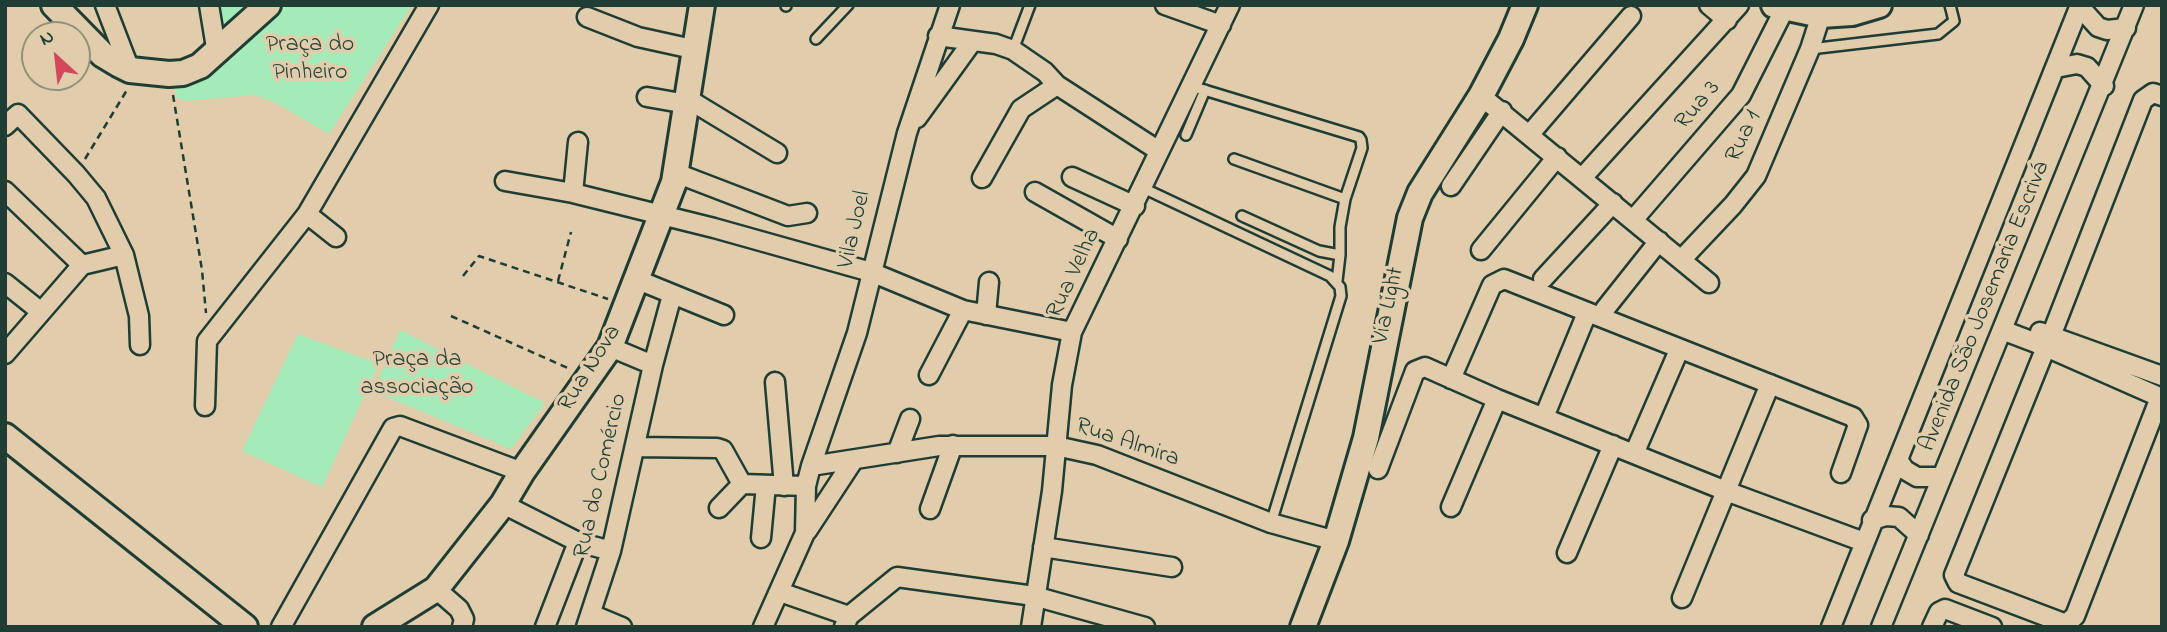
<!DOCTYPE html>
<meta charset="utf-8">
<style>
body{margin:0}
#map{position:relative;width:2167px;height:632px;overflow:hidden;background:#e1cdac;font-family:"Indie Flower",sans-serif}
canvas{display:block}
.frame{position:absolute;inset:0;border:7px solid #1f3d34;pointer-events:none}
.north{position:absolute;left:21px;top:21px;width:70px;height:70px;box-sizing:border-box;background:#e1cdac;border:2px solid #93937c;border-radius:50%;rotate:333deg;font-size:19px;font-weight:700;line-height:28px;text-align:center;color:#1f3d34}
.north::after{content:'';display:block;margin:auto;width:24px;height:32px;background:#d1495b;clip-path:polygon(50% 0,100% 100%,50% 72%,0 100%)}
</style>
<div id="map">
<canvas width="2167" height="632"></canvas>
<div class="frame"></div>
<div class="north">N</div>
</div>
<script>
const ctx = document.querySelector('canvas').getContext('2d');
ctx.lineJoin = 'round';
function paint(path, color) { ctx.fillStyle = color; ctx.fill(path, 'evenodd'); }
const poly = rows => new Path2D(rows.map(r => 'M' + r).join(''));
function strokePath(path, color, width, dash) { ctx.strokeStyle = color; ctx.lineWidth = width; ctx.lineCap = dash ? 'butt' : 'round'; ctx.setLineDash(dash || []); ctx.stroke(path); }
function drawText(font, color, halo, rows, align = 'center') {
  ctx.font = font + ' "Indie Flower",sans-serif'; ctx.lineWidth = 7; ctx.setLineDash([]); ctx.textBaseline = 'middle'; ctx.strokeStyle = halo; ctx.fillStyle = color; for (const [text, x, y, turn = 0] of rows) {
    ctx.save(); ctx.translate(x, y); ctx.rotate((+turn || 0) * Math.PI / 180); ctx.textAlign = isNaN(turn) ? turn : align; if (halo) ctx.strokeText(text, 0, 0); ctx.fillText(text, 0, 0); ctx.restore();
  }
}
paint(poly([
 [213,5,412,5,329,134,278,104,255,95,184,101,176,97,174,84,212,63],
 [400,330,545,403,511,449,373,391],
 [298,334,379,364,322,487,242,451]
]), '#a4ebb9');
const lane = poly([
 [786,6,786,5],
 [816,39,848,5],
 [1810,49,1938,34,1954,21,1950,5],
 [1013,50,1030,5],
 [1191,86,1359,137,1361,140,1362,148,1345,199,1340,227,1340,255,1319,251,1242,216],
 [1186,135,1205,90],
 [1234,159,1345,199],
 [1143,188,1330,276,1340,287,1341,296,1271,523],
 [1337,281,1340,255]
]);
const street = poly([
 [105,5,130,70],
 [209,5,217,54],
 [1165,5,1221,25],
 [1709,5,1727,20],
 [2080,7,2098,27,2107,30,2126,28],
 [587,17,638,37,697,50],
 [938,36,996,44,1013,50,1045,72,1057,85],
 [2056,68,2077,64,2087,67,2104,86],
 [1481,96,1709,283],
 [647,97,687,104],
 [688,99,777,153],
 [917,118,972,42],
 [5,126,18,114,76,174,96,198,124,255],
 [1530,134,1631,16],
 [676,173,788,216,807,213],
 [1072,177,1135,206],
 [982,178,1021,109,1057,85,1159,151],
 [1582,178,1739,5],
 [505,181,573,193,714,228,871,272,963,310,1072,332],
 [1451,186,1502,111],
 [5,191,82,265],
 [1035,192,1118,239],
 [573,193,578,142],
 [307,214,336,237],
 [1633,220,1741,95,1784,10],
 [1481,250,1557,157],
 [1681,260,1733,205,1756,176,1810,49,1821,15],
 [82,265,124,255,139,316,140,345],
 [1543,279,1613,203],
 [638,280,724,315],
 [5,283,40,311],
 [1605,309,1659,241],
 [986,315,989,282],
 [2002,330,2031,341,2046,347,2155,395,2159,400,2075,616,2066,624,1958,583,1954,575,2046,347],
 [2040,332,2162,376],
 [2051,336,2143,100,2153,93,2162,96],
 [610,347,653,365],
 [5,354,82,265],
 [929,375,963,310],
 [1451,379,1492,285,1504,279,1853,417,1858,425,1841,473],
 [775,382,784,486],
 [205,406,207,341,307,214,429,5],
 [1544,417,1587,313],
 [636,447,717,448,723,450,742,484,806,486],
 [897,453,910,419],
 [1634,454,1679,350],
 [1898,460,1905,470,1917,477,1942,477],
 [811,466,939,446,1056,446,1097,455,1271,523,1336,541],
 [1378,469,1415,371,1425,367,1497,399,1726,491,1864,542],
 [503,504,578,542,545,627],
 [1451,507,1497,399],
 [719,508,742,484],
 [930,509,953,445],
 [1872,520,1886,516,1899,517,1919,535],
 [807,531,853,461],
 [761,538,766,485],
 [578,542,611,551],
 [1043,547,1172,567],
 [1567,553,1613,445],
 [436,589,459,609,464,619,462,627],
 [780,592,849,616],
 [1682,598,1770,384],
 [591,614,622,627],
 [281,627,393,428,400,426,522,472],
 [586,627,611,551,653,365,672,295],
 [763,627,805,533,806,486,811,466,857,333,907,133,950,5],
 [844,627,849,616,897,577,1034,596,1145,627],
 [1031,627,1052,491,1062,385,1072,332,1230,5],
 [1831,627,2080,5],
 [1881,627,2134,5],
 [1932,627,1939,612,1945,609,1992,627]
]);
const secondary = poly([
 [54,5,103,55,118,64,130,70,169,74,183,73,200,66,268,5],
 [1774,5,1821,15,1852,13,1879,5],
 [5,436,245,627],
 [375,627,436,589,503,504,522,472,610,347,674,182,702,5],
 [1303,627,1336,541,1366,438,1410,218,1420,193,1481,96,1511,39,1525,5]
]);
strokePath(lane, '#1f3d34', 14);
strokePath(street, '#1f3d34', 23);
strokePath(secondary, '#1f3d34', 30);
strokePath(poly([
 [173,95,202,270,206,313],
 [85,159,127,90],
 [463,276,479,256,608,299],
 [558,281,571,232],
 [451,316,570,369]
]), '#1f3d34', 2.5, [7, 5]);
strokePath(lane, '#e1cdac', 9);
strokePath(street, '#e1cdac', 18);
strokePath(secondary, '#e1cdac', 24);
drawText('24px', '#26463b', '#e1cdac', [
 ["Praça do",310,46],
 ["Pinheiro",310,74],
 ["Praça da",417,361],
 ["associação",417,389]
]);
drawText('24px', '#1f3d34', '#e1cdac', [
 ["Rua 3",1699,106,-50],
 ["Rua 1",1745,137,-65],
 ["Vila Joel",856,230,-77],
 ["Rua Velha",1075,274,-65],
 ["Via Light",1390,306,-78],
 ["Avenida São Josemaria Escrivá",1986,307,-68],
 ["Rua Nova",591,369,-58],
 ["Rua Almira",1127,444,19],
 ["Rua do Comércio",602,476,-77]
]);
</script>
